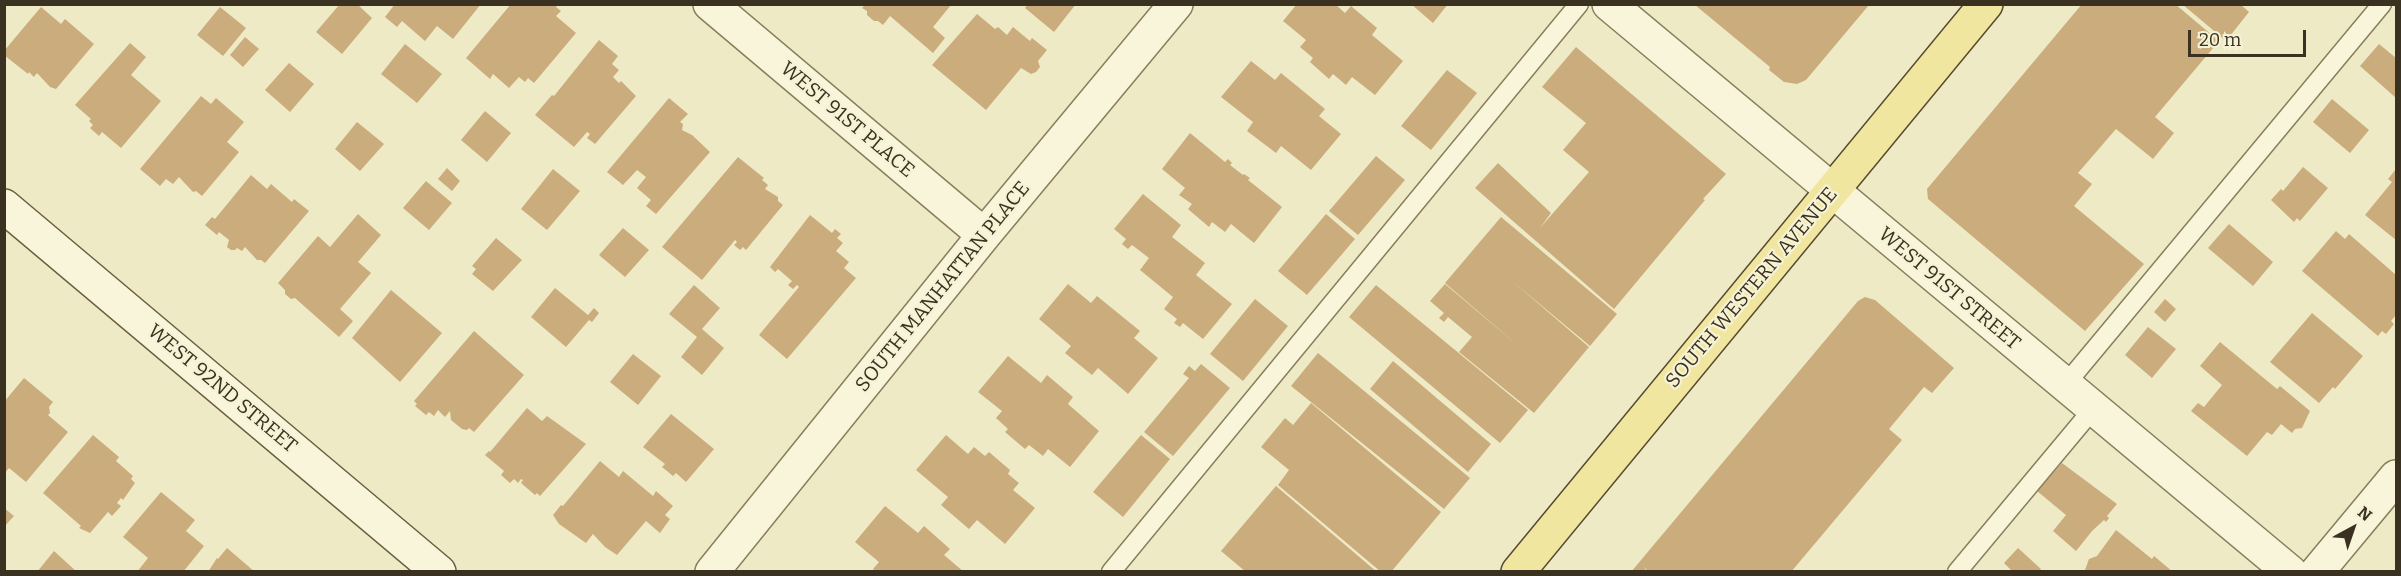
<!DOCTYPE html>
<style>
body{margin:0}
#map{position:relative;width:2401px;height:576px;overflow:hidden;background:#eeeac6;font-family:Bitter,serif}
canvas{display:block}
.frame{position:absolute;inset:0;border:6px solid #3a3120;pointer-events:none}
.north{position:absolute;left:2323px;top:498px;width:60px;height:60px;-webkit-text-stroke:4px #f5f2d6;paint-order:stroke;rotate:40deg;font-size:16px;font-weight:700;line-height:24px;text-align:center;color:#3a3120}
.north::after{content:'';display:block;margin:auto;width:21px;height:27px;background:#3a3120;clip-path:polygon(50% 0,100% 100%,50% 72%,0 100%)}
.scale{position:absolute;left:2188px;top:30px;width:118px;height:27px;box-sizing:border-box;border:3px solid #3a3120;border-top:0;padding-left:8px;font-size:18px;line-height:21px;white-space:nowrap;color:#3a3120;-webkit-text-stroke:4px #f5f2d6;paint-order:stroke}
</style>
<div id="map">
<canvas width="2401" height="576"></canvas>
<div class="frame"></div>
<div class="north">N</div>
<div class="scale">20 m</div>
</div>
<script>
const ctx = document.querySelector('canvas').getContext('2d');
ctx.lineJoin = 'round';
function paint(path, color) { ctx.fillStyle = color; ctx.fill(path, 'evenodd'); }
const poly = rows => new Path2D(rows.map(r => 'M' + r).join(''));
function strokePath(path, color, width, dash) { ctx.strokeStyle = color; ctx.lineWidth = width; ctx.lineCap = dash ? 'butt' : 'round'; ctx.setLineDash(dash || []); ctx.stroke(path); }
function drawText(font, color, halo, rows, align = 'center') {
  ctx.font = font + ' Bitter,serif'; ctx.lineWidth = 4.5; ctx.setLineDash([]); ctx.textBaseline = 'middle'; ctx.strokeStyle = halo; ctx.fillStyle = color; for (const [text, x, y, turn = 0] of rows) {
    ctx.save(); ctx.translate(x, y); ctx.rotate((+turn || 0) * Math.PI / 180); ctx.textAlign = isNaN(turn) ? turn : align; if (halo) ctx.strokeText(text, 0, 0); ctx.fillText(text, 0, 0); ctx.restore();
  }
}
paint(poly([
 [340,4,357,4,372,18,342,54,316,32],
 [395,4,481,4,453,39,437,26,425,41,402,21,397,27,385,17],
 [511,4,558,4,556,7,561,11,556,16,576,33,534,83,528,78,525,82,519,77,509,88,493,74,490,79,466,58],
 [1028,4,1076,4,1054,32,1025,8],
 [1297,4,1335,4,1345,13,1351,6,1377,28,1372,35,1403,61,1375,95,1352,77,1346,85,1333,74,1329,79,1310,62,1313,58,1300,47,1306,40,1283,21],
 [1411,4,1448,4,1433,23],
 [2082,4,2175,4,2219,41,2155,117,2174,133,2153,159,2116,129,2078,173,2092,184,2074,206,2144,264,2085,331,1928,199,1927,189],
 [2182,4,2240,4,2249,12,2226,41],
 [865,5,951,5,933,27,945,38,933,53,890,16,883,25,878,21,874,21,867,15,867,11,862,8],
 [1695,5,1869,5,1806,80,1797,84,1784,82,1769,70,1770,67],
 [41,7,61,24,65,19,94,44,56,89,50,87,37,73,34,77,29,72,28,74,4,55,4,51],
 [220,7,246,28,223,56,197,35],
 [977,14,995,29,998,27,1007,35,1013,27,1030,41,1032,38,1047,50,1038,61,1040,67,1036,72,1031,74,1021,68,986,110,932,65],
 [245,37,259,49,243,67,230,55],
 [599,40,618,56,612,64,619,70,613,77,619,83,621,81,636,96,595,144,587,138,590,134,587,132,574,147,535,115,552,95,554,96],
 [130,43,146,57,131,75,161,101,121,148,102,132,99,136,90,128,93,125,89,121,91,119,75,105],
 [405,44,442,74,417,103,381,74],
 [2379,44,2396,58,2396,98,2360,66],
 [1576,47,1726,174,1703,199,1705,200,1614,309,1475,188,1498,163,1551,213,1540,228,1589,172,1563,150,1586,123,1542,87],
 [1251,61,1275,80,1281,73,1325,109,1319,116,1341,134,1311,170,1281,146,1276,153,1247,131,1253,122,1221,97],
 [289,63,314,84,290,112,265,90],
 [1447,70,1477,93,1431,150,1401,126],
 [201,96,211,104,216,98,244,122,227,142,239,152,202,196,196,191,193,192,179,177,173,184,166,179,160,186,140,169],
 [669,98,688,114,680,122,683,124,682,130,692,135,710,152,656,214,646,206,651,200,637,188,646,177,637,170,623,185,607,172],
 [2332,99,2369,130,2350,153,2313,122],
 [485,111,511,133,487,162,461,140],
 [357,122,384,144,360,171,335,149],
 [1190,133,1225,162,1228,159,1232,163,1230,165,1243,175,1244,174,1250,178,1248,180,1282,207,1254,243,1231,224,1225,232,1212,222,1209,227,1188,209,1192,204,1179,195,1185,188,1162,169],
 [1376,156,1405,180,1358,235,1329,211],
 [738,157,764,178,762,180,768,185,765,189,778,197,778,201,783,205,746,250,743,247,740,250,734,245,737,242,735,240,702,280,662,247],
 [2303,167,2328,188,2300,221,2297,218,2294,222,2271,200,2281,189,2283,191],
 [447,168,460,181,452,191,438,179],
 [553,169,580,191,547,230,521,209],
 [2396,169,2396,240,2365,215,2392,182,2388,179],
 [251,175,267,189,271,184,292,202,294,199,309,211,265,263,261,260,257,260,245,247,242,251,237,248,235,250,231,250,227,247,229,240,219,232,217,235,205,225,212,217,215,219],
 [426,181,452,203,429,230,403,208],
 [1143,194,1181,225,1172,237,1205,263,1196,275,1232,304,1203,339,1183,323,1180,327,1174,323,1177,319,1164,309,1173,297,1140,270,1149,258,1132,245,1128,249,1122,244,1126,239,1114,229],
 [358,214,381,235,358,262,371,273,340,309,353,321,339,337,295,298,291,299,285,294,285,290,278,283,318,236,330,247],
 [1326,214,1355,239,1307,295,1278,271],
 [810,215,832,233,835,229,841,234,837,238,843,243,836,251,849,262,844,268,856,278,787,359,759,335,799,287,797,285,793,289,788,285,792,281,778,269,775,272,770,267],
 [1501,217,1617,314,1590,346,1512,281,1589,347,1534,413,1459,352,1472,337,1448,317,1444,322,1439,318,1444,313,1430,301,1445,284,1522,349,1445,283],
 [2229,224,2273,262,2253,286,2208,248],
 [623,228,649,250,625,277,599,255],
 [2336,231,2345,239,2349,234,2396,275,2396,315,2391,321,2394,324,2386,334,2382,331,2378,336,2302,271],
 [496,238,522,260,493,291,472,274,476,269,472,266],
 [1068,284,1091,303,1097,296,1140,331,1134,338,1158,358,1128,394,1098,368,1092,375,1065,353,1071,346,1039,319],
 [694,285,720,308,702,329,724,348,702,375,681,357,697,337,669,314],
 [1376,285,1528,410,1500,443,1349,317],
 [555,288,588,315,594,308,599,313,592,322,589,320,566,347,531,317],
 [391,290,442,333,400,382,352,338],
 [1865,297,1875,300,1954,368,1932,393,1924,387,1889,429,1902,440,1791,572,1649,572,1644,567,1647,572,1631,572,1858,301],
 [1255,299,1288,326,1243,381,1210,354],
 [2165,299,2176,309,2165,322,2154,312],
 [2312,313,2363,356,2335,389,2333,387,2319,403,2270,362],
 [2148,327,2176,349,2152,378,2125,355],
 [474,331,524,375,474,432,469,428,467,430,462,429,451,420,450,411,445,417,438,410,434,416,429,412,426,415,415,406,417,404,414,401],
 [2220,342,2277,389,2280,386,2310,411,2302,428,2295,429,2292,433,2281,424,2272,435,2267,432,2247,456,2191,411,2198,403,2204,407,2222,385,2200,366],
 [1318,353,1470,478,1444,509,1291,386],
 [633,354,661,376,638,405,610,382],
 [1008,356,1041,383,1047,375,1073,397,1068,404,1099,431,1070,467,1048,449,1043,456,1029,445,1025,449,1005,432,1008,429,996,418,1002,411,978,392],
 [1393,361,1491,444,1468,472,1370,389],
 [1201,364,1230,388,1173,456,1144,432,1189,378,1183,374,1189,366,1195,371],
 [24,378,53,402,49,407,50,413,48,415,68,432,26,482,9,468,4,474,4,402],
 [1311,403,1441,512,1391,572,1381,572,1278,485,1289,470,1261,447,1285,418,1293,425],
 [527,408,542,421,547,416,586,444,540,496,537,493,535,495,521,483,523,480,521,479,518,483,514,479,510,483,501,475,504,471,485,455,489,451,490,452],
 [671,414,714,449,686,482,676,473,673,476,662,467,665,464,643,447],
 [93,435,119,457,116,461,133,476,131,479,135,483,123,500,121,498,117,503,121,506,112,516,108,512,90,533,79,528,81,526,43,493],
 [946,435,968,454,974,447,985,456,989,452,1010,470,1008,474,1019,483,1013,490,1035,508,1005,544,977,520,969,529,941,505,948,497,916,470],
 [1141,435,1170,459,1123,517,1093,492],
 [600,461,619,477,623,471,653,496,656,491,673,506,665,515,670,519,660,533,646,521,617,555,605,547,593,534,586,543,559,524,553,515,561,505,563,506],
 [2062,463,2117,504,2107,516,2109,518,2106,522,2104,520,2092,531,2076,551,2053,531,2066,515,2037,491],
 [1276,486,1377,572,1246,572,1221,551],
 [161,492,195,520,186,531,204,546,183,572,137,572,148,558,123,537],
 [885,506,918,533,924,526,950,549,944,555,964,572,876,572,873,569,879,562,855,542],
 [4,508,14,516,4,527],
 [2116,530,2152,559,2154,556,2173,572,2087,572,2085,570,2089,559,2097,556],
 [227,548,255,572,208,572,217,558,218,559],
 [2018,548,2041,569,2039,572,2013,572,2004,563],
 [54,551,77,572,37,572]
]), '#cbac7d');
const lane = poly([
 [2065,385,2382,4],
 [1111,572,1579,4],
 [1957,572,2093,409]
]);
const street = poly([
 [710,4,984,235],
 [1609,4,2290,572],
 [712,572,984,235,1176,4],
 [2317,572,2396,477]
]);
const secondary = poly([
 [4,206,439,572]
]);
const primary = poly([
 [1518,572,1986,4]
]);
strokePath(lane, '#897d5c', 21);
strokePath(street, '#897d5c', 36);
strokePath(secondary, '#6b5d3f', 36);
strokePath(primary, '#574a30', 36);
strokePath(lane, '#f9f5da', 18);
strokePath(street, '#f9f5da', 33);
strokePath(secondary, '#f9f5da', 33);
strokePath(primary, '#f0e69f', 33);
drawText('20px', '#3a3120', '#f5f2d6', [
 ["WEST 91ST PLACE",847,120,40],
 ["SOUTH MANHATTAN PLACE",943,287,-51],
 ["SOUTH WESTERN AVENUE",1752,288,-50],
 ["WEST 91ST STREET",1949,289,40],
 ["WEST 92ND STREET",222,389,40]
]);
</script>
